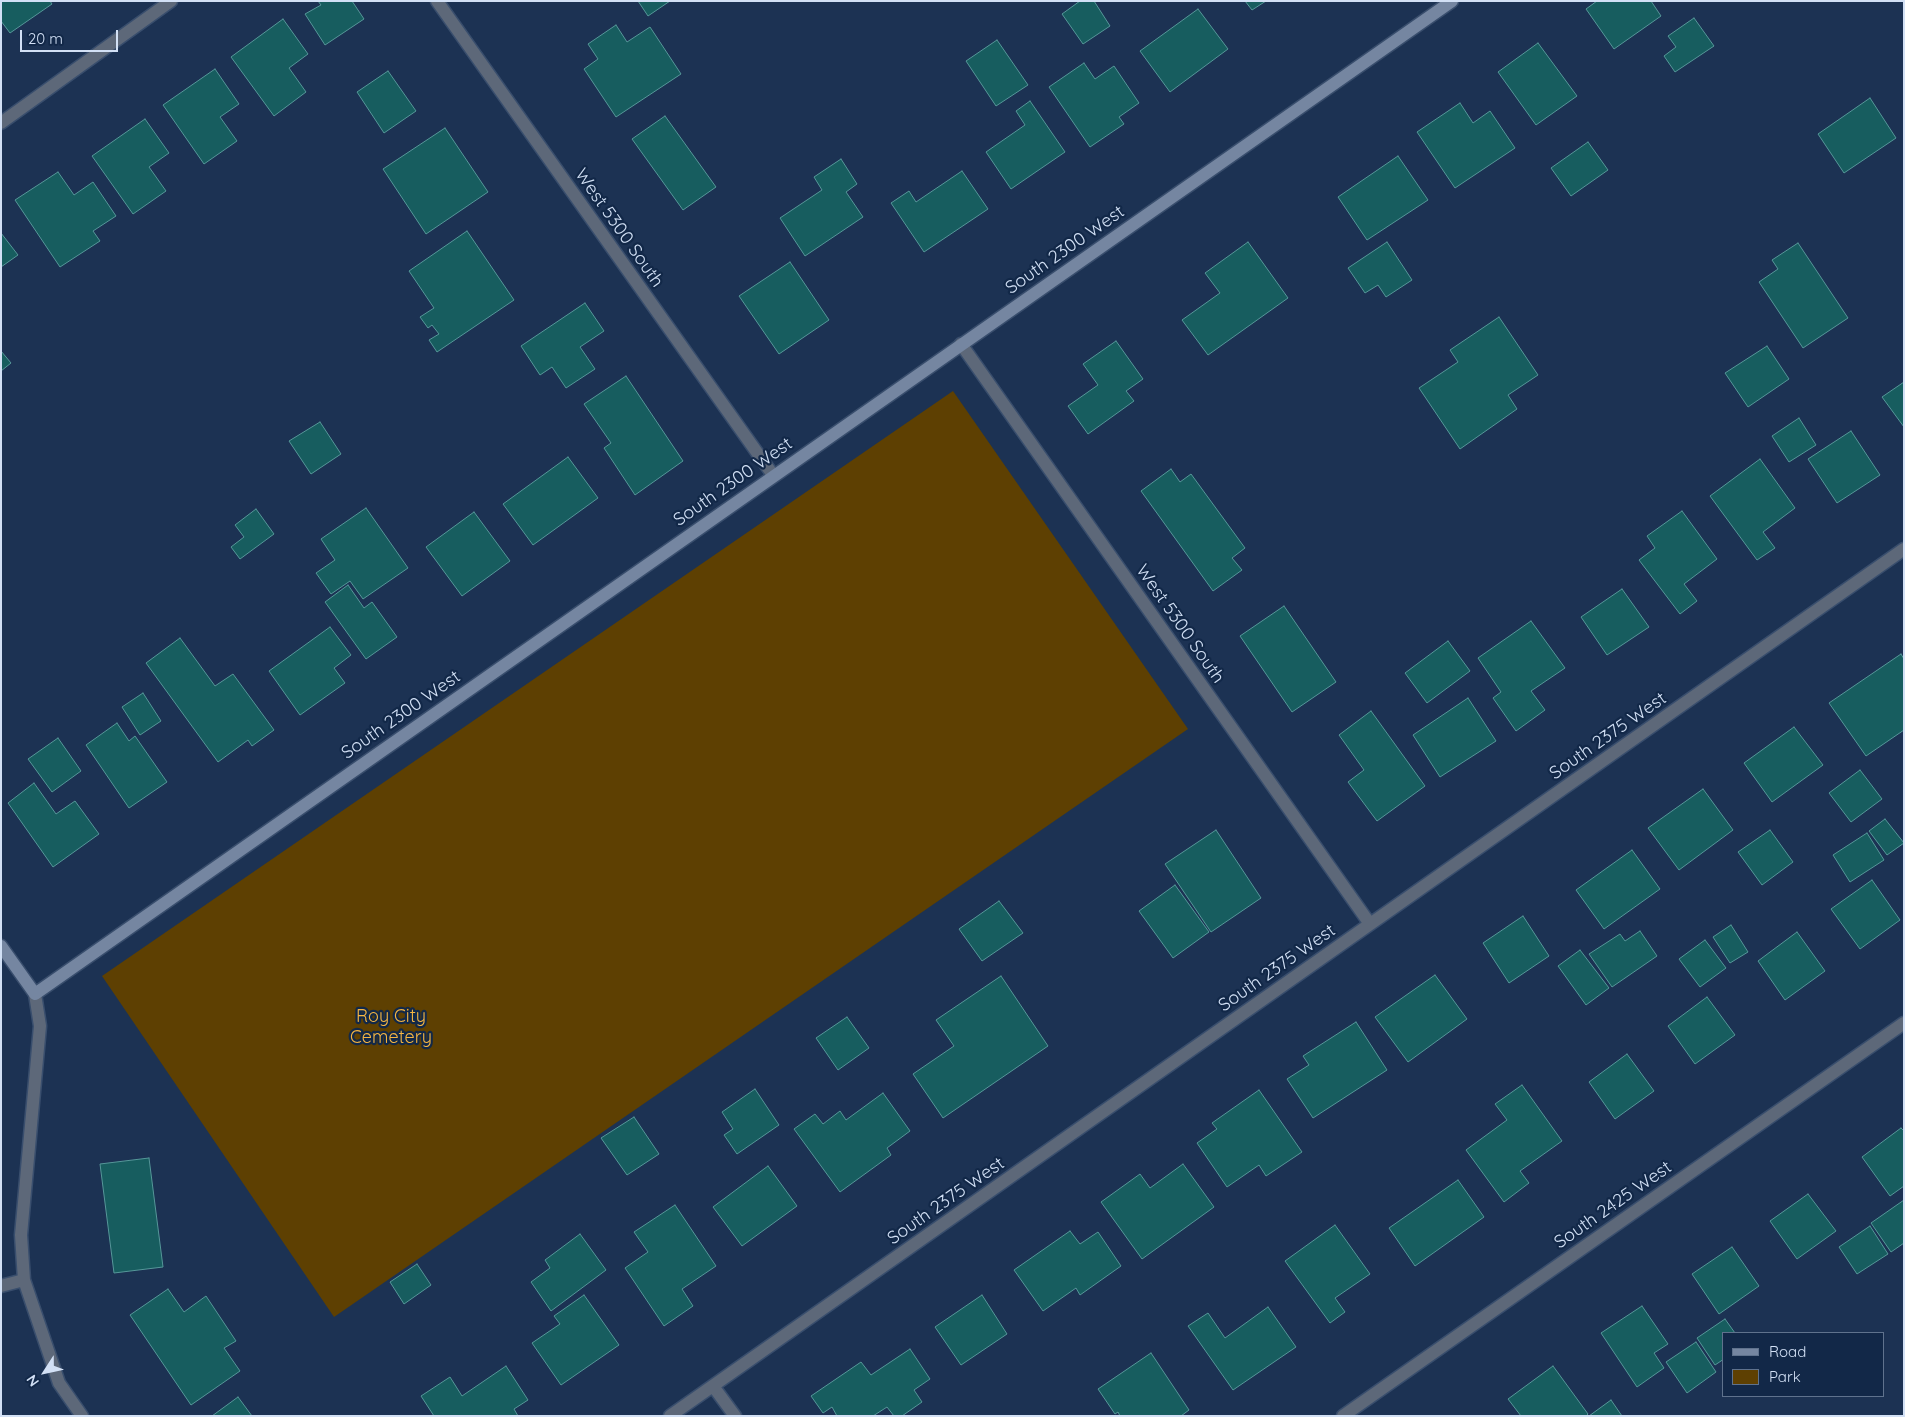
<!DOCTYPE html>
<style>
body{margin:0}
#map{position:relative;width:1905px;height:1417px;overflow:hidden;background:#1c3253;font-family:Quicksand,sans-serif}
canvas{display:block}
.frame{position:absolute;inset:0;border:2px solid #d2e0f5;pointer-events:none}
.legend{position:absolute;left:1722px;top:1332px;width:162px;height:65px;box-sizing:border-box;background:#122848;border:1px solid #5f728d;margin:0;padding:6px 9px;list-style:none;font-size:15px;color:#d2e0f5}
.legend li{display:flex;align-items:center;gap:10px;height:25px}
.legend b{width:25px;border:1px solid #5f728d}
.north{position:absolute;left:20px;top:1347px;width:50px;height:50px;-webkit-text-stroke:4px #122848;paint-order:stroke;rotate:235deg;font-size:14px;font-weight:700;line-height:20px;text-align:center;color:#d2e0f5}
.north::after{content:'';display:block;margin:auto;width:18px;height:22px;background:#d2e0f5;clip-path:polygon(50% 0,100% 100%,50% 72%,0 100%)}
.scale{position:absolute;left:20px;top:30px;width:98px;height:22px;box-sizing:border-box;border:2px solid #d2e0f5;border-top:0;padding-left:6px;font-size:15px;line-height:18px;white-space:nowrap;color:#d2e0f5;-webkit-text-stroke:4px #122848;paint-order:stroke}
</style>
<div id="map">
<canvas width="1905" height="1417"></canvas>
<div class="frame"></div>
<ul class="legend">
<li><b style="height:6px;background:#7586a1"></b>Road</li>
<li><b style="height:14px;background:#5e4002"></b>Park</li>
</ul>
<div class="north">N</div>
<div class="scale">20 m</div>
</div>
<script>
const ctx = document.querySelector('canvas').getContext('2d');
ctx.lineJoin = 'round';
function paint(path, color) { ctx.fillStyle = color; ctx.fill(path, 'evenodd'); }
const poly = rows => new Path2D(rows.map(r => 'M' + r).join(''));
function strokePath(path, color, width, dash) { ctx.strokeStyle = color; ctx.lineWidth = width; ctx.lineCap = dash ? 'butt' : 'round'; ctx.setLineDash(dash || []); ctx.stroke(path); }
function drawText(font, color, halo, rows, align = 'center') {
  ctx.font = font + ' Quicksand,sans-serif'; ctx.lineWidth = 4.5; ctx.setLineDash([]); ctx.textBaseline = 'middle'; ctx.strokeStyle = halo; ctx.fillStyle = color; for (const [text, x, y, turn = 0] of rows) {
    ctx.save(); ctx.translate(x, y); ctx.rotate((+turn || 0) * Math.PI / 180); ctx.textAlign = isNaN(turn) ? turn : align; if (halo) ctx.strokeText(text, 0, 0); ctx.fillText(text, 0, 0); ctx.restore();
  }
}
paint(poly([
 [953,391,1188,729,334,1317,102,976]
]), '#5e4002');
const building = poly([
 [1,1,50,1,52,4,10,33,1,21,1,1],
 [318,1,352,1,364,19,325,45,305,14,321,5,318,1],
 [638,1,670,1,648,16,638,1],
 [1080,1,1094,1,1110,26,1083,44,1062,14,1080,1],
 [1245,1,1266,1,1252,10,1245,1],
 [1597,1,1651,1,1661,16,1614,49,1586,9,1597,1],
 [1198,9,1228,49,1170,92,1140,51,1198,9],
 [1694,18,1714,46,1675,72,1664,56,1676,47,1668,36,1694,18],
 [283,19,308,54,289,68,306,92,274,116,231,57,283,19],
 [616,25,627,42,650,27,681,74,616,117,584,69,598,59,588,44,616,25],
 [997,40,1028,85,996,106,966,61,997,40],
 [1538,43,1577,96,1536,125,1498,72,1538,43],
 [1084,63,1095,79,1114,66,1139,103,1119,117,1124,124,1090,147,1049,87,1084,63],
 [215,69,239,104,220,117,237,141,204,164,163,105,215,69],
 [388,71,416,111,384,133,357,92,388,71],
 [1870,98,1896,138,1844,173,1818,134,1870,98],
 [1030,101,1065,152,1011,189,986,152,1025,125,1016,111,1030,101],
 [1460,103,1473,123,1490,111,1515,148,1455,188,1417,132,1460,103],
 [665,116,716,187,683,210,632,139,665,116],
 [145,119,169,153,149,167,166,191,133,214,92,156,145,119],
 [445,128,488,192,426,234,383,169,445,128],
 [1588,142,1608,170,1571,196,1551,168,1588,142],
 [1398,156,1428,200,1367,240,1338,197,1398,156],
 [841,159,857,184,846,192,863,217,805,256,780,218,822,190,814,177,841,159],
 [962,171,988,209,924,252,891,203,909,191,916,202,962,171],
 [58,172,74,195,93,182,116,216,93,231,100,241,60,267,15,200,58,172],
 [467,231,514,300,437,352,429,340,439,334,432,325,428,328,420,317,434,308,409,271,467,231],
 [1,233,18,255,1,267,1,233],
 [1248,242,1288,298,1208,355,1182,320,1220,293,1205,273,1248,242],
 [1387,242,1412,280,1386,297,1378,285,1365,293,1348,268,1387,242],
 [1798,243,1848,318,1803,348,1759,282,1778,269,1772,260,1798,243],
 [790,262,829,320,779,354,739,296,790,262],
 [585,303,604,331,580,347,595,369,566,388,552,367,540,375,521,346,585,303],
 [1499,317,1538,375,1508,395,1517,409,1460,449,1419,388,1458,362,1450,350,1499,317],
 [1116,341,1143,379,1126,391,1134,401,1088,434,1068,406,1098,385,1083,364,1116,341],
 [1767,346,1789,379,1748,407,1725,373,1767,346],
 [1,351,11,363,1,371,1,351],
 [626,376,683,461,635,495,604,448,611,443,584,404,626,376],
 [1904,382,1904,427,1882,397,1904,382],
 [1799,418,1816,445,1789,462,1772,436,1799,418],
 [320,422,341,454,311,474,289,441,320,422],
 [1851,431,1880,475,1837,503,1808,459,1851,431],
 [568,457,598,498,533,545,503,504,568,457],
 [1760,459,1795,508,1763,532,1775,548,1757,560,1710,496,1760,459],
 [1171,469,1180,482,1191,474,1245,548,1232,558,1242,570,1213,591,1141,491,1171,469],
 [366,508,408,568,363,599,350,581,331,594,316,573,335,560,321,539,366,508],
 [256,509,274,534,240,559,231,547,244,537,235,525,256,509],
 [1682,511,1717,559,1684,584,1697,601,1680,614,1639,560,1655,548,1647,536,1682,511],
 [474,512,510,561,462,596,426,547,474,512],
 [348,585,364,608,372,602,397,637,366,659,325,602,348,585],
 [1622,589,1649,627,1607,655,1581,617,1622,589],
 [1284,606,1336,682,1292,712,1240,636,1284,606],
 [1531,621,1565,668,1531,691,1545,710,1516,731,1493,698,1501,692,1478,658,1531,621],
 [330,627,351,655,334,668,345,683,300,715,269,671,330,627],
 [180,638,215,686,233,674,274,730,252,746,248,740,218,762,146,663,180,638],
 [1448,641,1470,671,1427,703,1405,673,1448,641],
 [1901,654,1904,659,1904,730,1866,756,1829,703,1901,654],
 [143,693,161,721,140,735,122,707,143,693],
 [1468,698,1496,741,1440,777,1413,735,1468,698],
 [1371,711,1425,786,1377,821,1348,782,1364,770,1339,735,1371,711],
 [117,723,129,741,135,736,167,782,129,808,86,745,117,723],
 [1794,727,1823,765,1772,802,1744,763,1794,727],
 [58,738,81,771,52,792,28,759,58,738],
 [1860,770,1882,799,1851,822,1829,793,1860,770],
 [34,783,56,814,75,801,99,834,53,867,8,803,34,783],
 [1703,789,1733,830,1679,870,1648,828,1703,789],
 [1885,819,1904,843,1887,855,1869,831,1885,819],
 [1216,830,1261,898,1211,932,1165,864,1216,830],
 [1770,830,1793,862,1762,885,1738,852,1770,830],
 [1867,833,1884,860,1850,882,1833,855,1867,833],
 [1632,850,1660,889,1604,929,1576,890,1632,850],
 [1872,880,1900,920,1860,949,1831,909,1872,880],
 [1175,885,1209,932,1173,958,1139,911,1175,885],
 [999,901,1023,933,982,961,959,929,999,901],
 [1523,916,1549,956,1509,983,1483,943,1523,916],
 [1731,925,1748,952,1730,963,1713,937,1731,925],
 [1640,931,1657,956,1612,987,1589,954,1620,934,1625,941,1640,931],
 [1797,932,1825,971,1785,1000,1758,961,1797,932],
 [1705,940,1726,968,1700,987,1679,959,1705,940],
 [1580,950,1609,988,1586,1005,1558,966,1580,950],
 [1435,975,1467,1019,1408,1062,1375,1017,1435,975],
 [1001,976,1048,1046,943,1118,913,1074,954,1046,936,1020,1001,976],
 [1707,997,1735,1035,1695,1064,1668,1026,1707,997],
 [847,1017,869,1048,838,1070,816,1038,847,1017],
 [1356,1022,1387,1070,1313,1118,1287,1079,1309,1065,1303,1056,1356,1022],
 [1627,1054,1654,1091,1615,1119,1589,1082,1627,1054],
 [1522,1085,1562,1141,1520,1171,1529,1183,1504,1202,1466,1150,1507,1120,1495,1104,1522,1085],
 [755,1089,779,1125,737,1154,724,1135,733,1129,722,1112,755,1089],
 [1259,1090,1302,1152,1266,1176,1259,1165,1227,1187,1197,1143,1217,1129,1212,1123,1259,1090],
 [883,1093,910,1131,887,1148,891,1155,840,1192,794,1129,815,1114,823,1124,840,1111,846,1120,883,1093],
 [634,1117,659,1154,627,1175,601,1138,634,1117],
 [1901,1128,1904,1131,1904,1186,1890,1196,1862,1157,1901,1128],
 [149,1158,163,1267,114,1273,100,1164,149,1158],
 [1183,1164,1214,1207,1142,1259,1101,1202,1140,1174,1150,1188,1183,1164],
 [768,1166,797,1206,742,1246,713,1207,768,1166],
 [1458,1180,1484,1217,1415,1266,1389,1228,1458,1180],
 [1808,1194,1836,1231,1797,1259,1770,1221,1808,1194],
 [1904,1200,1904,1243,1891,1252,1871,1223,1904,1200],
 [675,1205,716,1266,682,1289,693,1306,664,1326,625,1268,648,1252,634,1232,675,1205],
 [1335,1225,1370,1274,1335,1298,1345,1312,1330,1323,1285,1261,1335,1225],
 [1870,1226,1888,1254,1857,1274,1839,1247,1870,1226],
 [1070,1231,1080,1244,1098,1232,1121,1266,1080,1295,1076,1288,1043,1311,1014,1270,1070,1231],
 [580,1234,606,1270,551,1311,531,1282,550,1268,545,1260,580,1234],
 [1732,1247,1759,1286,1719,1314,1692,1274,1732,1247],
 [417,1264,431,1285,404,1304,390,1282,417,1264],
 [168,1289,184,1312,206,1296,236,1341,224,1348,240,1371,191,1405,130,1315,168,1289],
 [584,1295,619,1345,561,1385,532,1343,560,1324,554,1316,584,1295],
 [982,1295,1007,1334,961,1365,935,1327,982,1295],
 [1642,1306,1668,1344,1654,1353,1664,1368,1637,1387,1601,1333,1642,1306],
 [1268,1307,1296,1347,1233,1390,1188,1326,1208,1313,1225,1338,1268,1307],
 [1725,1319,1735,1333,1724,1333,1724,1359,1715,1365,1697,1338,1725,1319],
 [1696,1342,1716,1372,1687,1393,1666,1362,1696,1342],
 [910,1349,930,1379,914,1390,922,1402,902,1416,894,1416,887,1407,873,1416,837,1416,832,1407,823,1413,811,1396,861,1362,871,1375,910,1349],
 [1151,1353,1189,1410,1181,1416,1120,1416,1118,1412,1115,1414,1098,1389,1151,1353],
 [506,1366,528,1400,514,1409,518,1416,434,1416,421,1396,450,1377,462,1396,506,1366],
 [1553,1366,1588,1414,1586,1416,1521,1416,1508,1399,1553,1366],
 [238,1397,252,1416,212,1416,238,1397],
 [1611,1400,1622,1416,1589,1416,1611,1400]
]);
paint(building, '#175d5f');
strokePath(building, '#569799', 1);
const lane = poly([
 [1343,1416,1904,1023]
]);
const street = poly([
 [437,1,773,475],
 [1,123,171,1],
 [961,344,1370,924],
 [35,994,40,1026,21,1235,24,1280,59,1383,82,1416],
 [1,1286,24,1280],
 [713,1386,735,1416],
 [670,1416,1904,549]
]);
const secondary = poly([
 [1,946,35,994,1452,1]
]);
strokePath(lane, '#394e6d', 15);
strokePath(street, '#394e6d', 15);
strokePath(secondary, '#394e6d', 15);
strokePath(lane, '#5d6879', 12);
strokePath(street, '#5d6879', 12);
strokePath(secondary, '#7586a1', 12);
drawText('18px', '#d2e0f5', '#122848', [
 ["West 5300 South",619,228,55],
 ["South 2300 West",1065,250,-35],
 ["South 2300 West",733,482,-35],
 ["West 5300 South",1180,624,55],
 ["South 2300 West",401,715,-35],
 ["South 2375 West",1608,736,-35],
 ["South 2375 West",1277,968,-35],
 ["South 2375 West",946,1201,-35],
 ["South 2425 West",1613,1205,-35]
]);
drawText('18px', '#f6b642', '#122848', [
 ["Roy City",391,1017],
 ["Cemetery",391,1038]
]);
</script>
